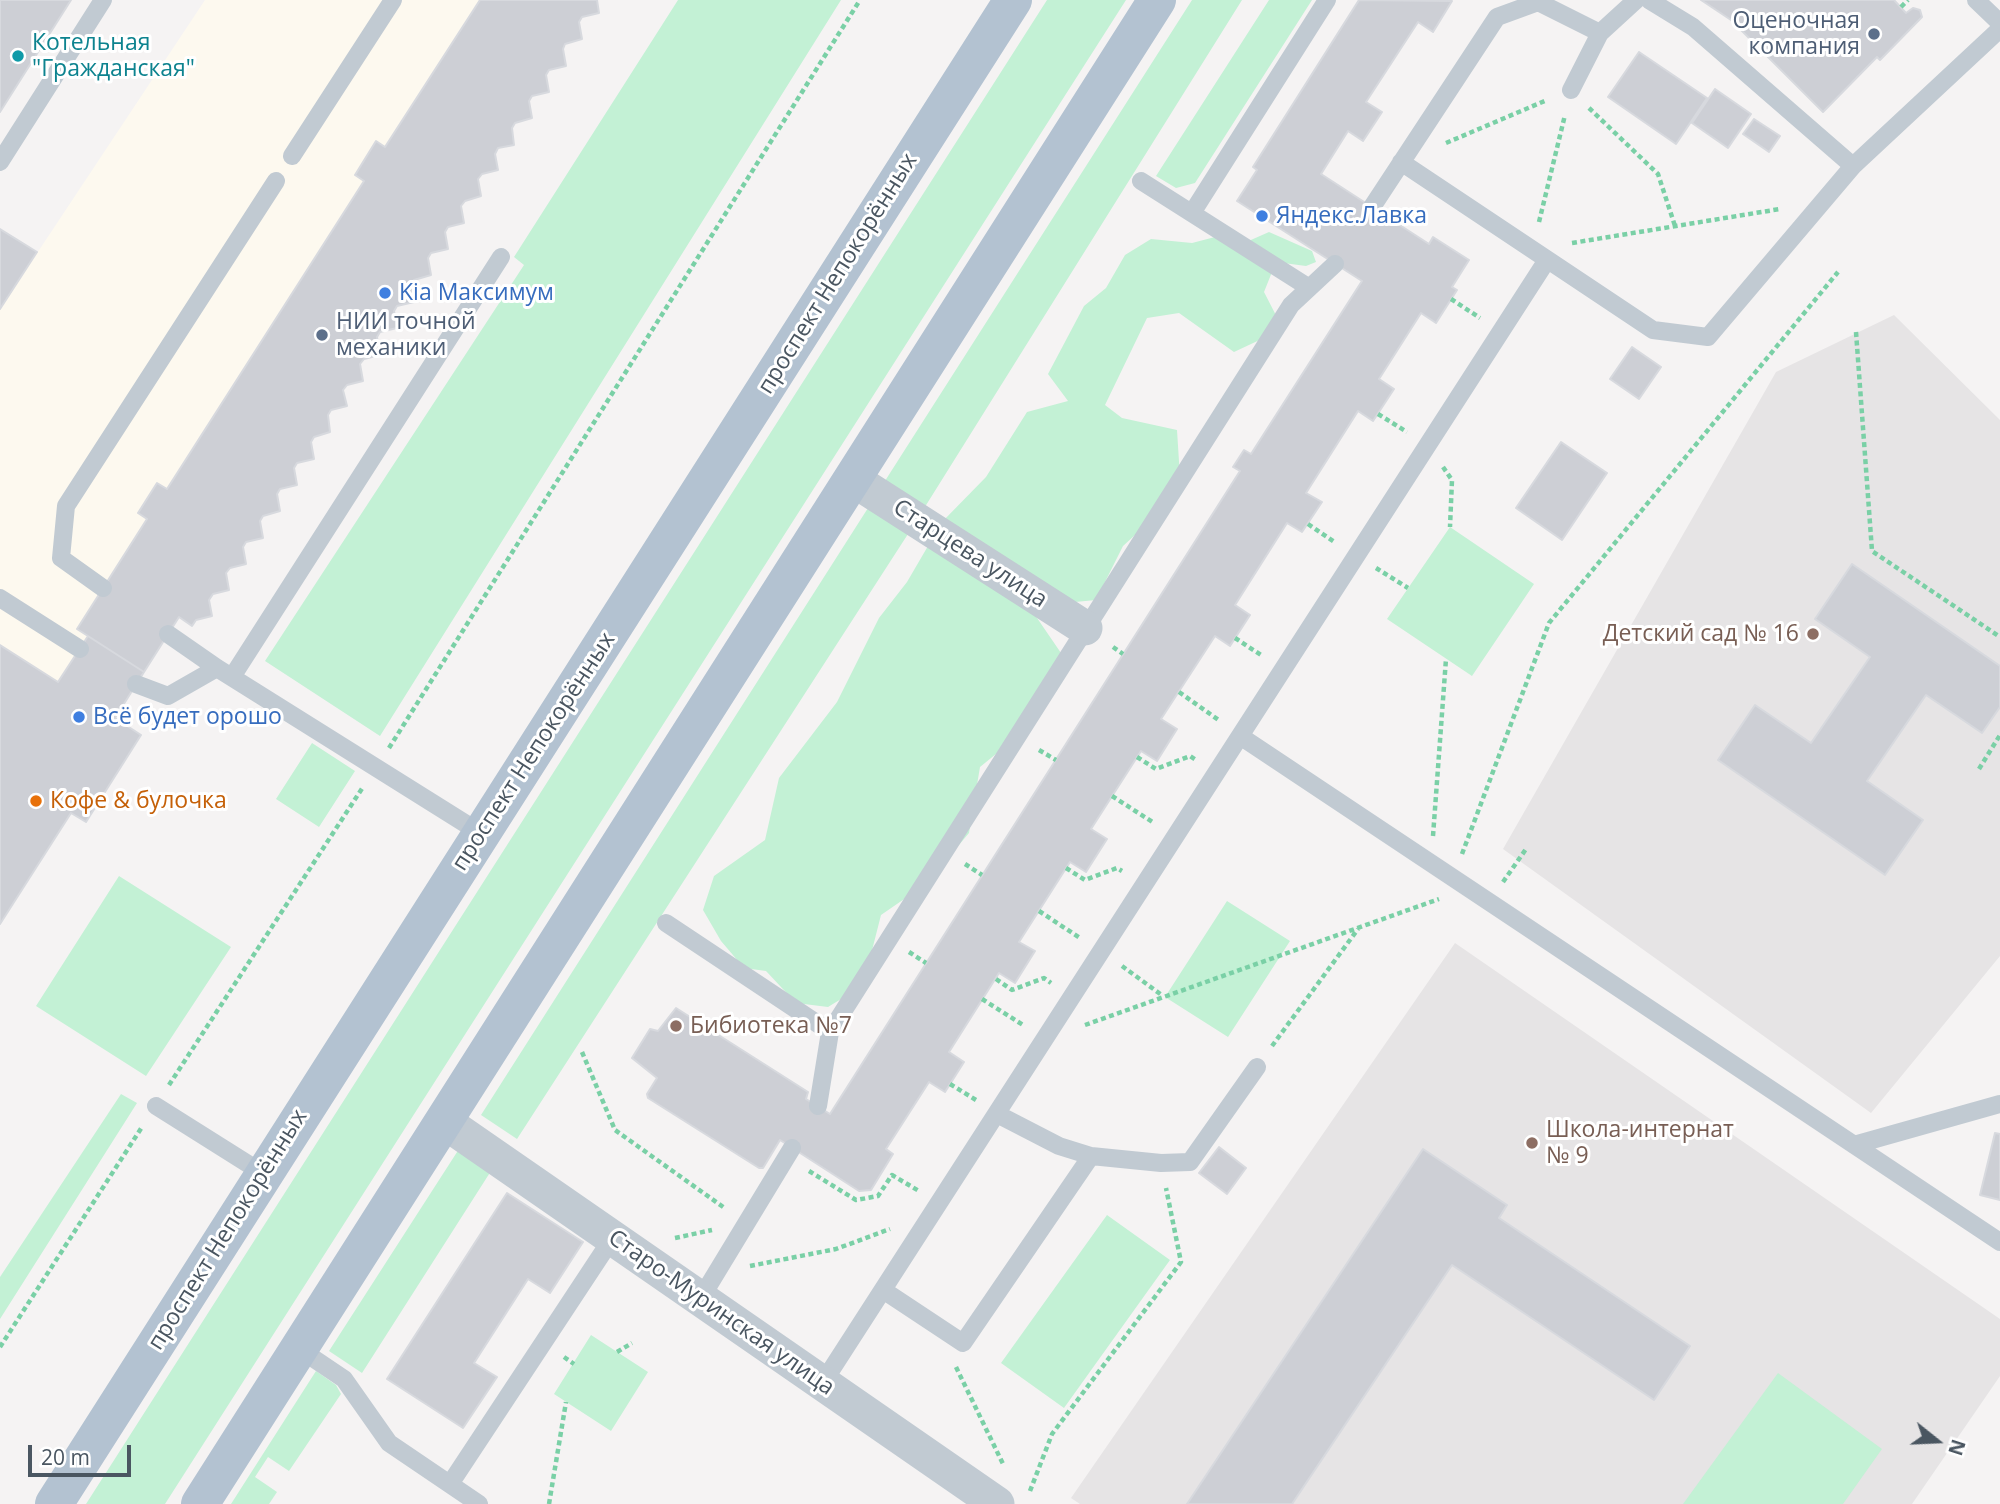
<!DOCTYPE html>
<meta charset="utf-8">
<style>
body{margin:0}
#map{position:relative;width:2000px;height:1504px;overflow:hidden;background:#f5f3f3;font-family:"Open Sans",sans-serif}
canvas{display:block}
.north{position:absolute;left:1902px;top:1406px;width:70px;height:70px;-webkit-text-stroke:5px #fff;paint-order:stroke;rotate:108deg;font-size:19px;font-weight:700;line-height:28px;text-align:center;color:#4a5661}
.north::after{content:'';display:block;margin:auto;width:24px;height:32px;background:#4a5661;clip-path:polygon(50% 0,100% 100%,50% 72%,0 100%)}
.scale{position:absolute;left:28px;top:1445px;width:103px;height:32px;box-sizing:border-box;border:4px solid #4a5661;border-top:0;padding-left:9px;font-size:21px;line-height:24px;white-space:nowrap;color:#4a5661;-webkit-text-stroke:5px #fff;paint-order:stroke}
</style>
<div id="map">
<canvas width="2000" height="1504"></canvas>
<div class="north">N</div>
<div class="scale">20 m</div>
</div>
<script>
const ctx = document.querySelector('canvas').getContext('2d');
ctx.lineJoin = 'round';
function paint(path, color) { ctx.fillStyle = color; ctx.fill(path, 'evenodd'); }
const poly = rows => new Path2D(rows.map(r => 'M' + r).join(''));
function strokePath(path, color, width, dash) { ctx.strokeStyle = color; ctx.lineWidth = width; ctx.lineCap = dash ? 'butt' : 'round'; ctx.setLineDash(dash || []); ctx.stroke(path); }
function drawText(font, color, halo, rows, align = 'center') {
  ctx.font = font + ' "Open Sans",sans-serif'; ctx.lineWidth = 6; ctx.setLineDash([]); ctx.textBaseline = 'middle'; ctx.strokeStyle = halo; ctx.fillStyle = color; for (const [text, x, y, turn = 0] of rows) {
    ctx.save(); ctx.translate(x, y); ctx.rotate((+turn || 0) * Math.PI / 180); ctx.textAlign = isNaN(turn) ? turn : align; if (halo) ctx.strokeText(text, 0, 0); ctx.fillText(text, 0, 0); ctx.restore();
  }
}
paint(poly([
 [205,0,597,0,599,13,583,17,579,22,582,39,566,44,563,49,566,66,549,70,546,75,549,92,532,96,529,101,532,118,515,123,512,128,514,145,498,149,495,154,498,170,482,174,479,179,481,196,465,201,462,206,464,223,449,227,445,232,448,249,432,253,428,258,431,275,414,280,411,285,414,302,397,306,394,311,397,328,380,332,377,338,380,355,364,359,360,364,363,381,347,385,344,390,347,406,331,410,328,415,330,432,314,437,294,468,297,485,280,489,277,494,280,511,263,516,246,542,243,547,246,564,230,568,226,573,229,590,213,594,209,599,212,616,196,620,192,626,179,617,115,718,141,735,86,822,71,813,0,924,0,309]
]), '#fdf9ef');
paint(poly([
 [1894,315,2000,420,2000,956,1871,1113,1503,849,1776,372],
 [1455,943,2000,1319,2000,1376,1912,1504,1080,1504,1071,1498]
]), '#e6e4e5');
paint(poly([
 [678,0,841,0,380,736,265,661,524,265,514,257],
 [1047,0,1126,0,165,1504,86,1504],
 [1192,0,1242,0,923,510,883,484],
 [1269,0,1312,0,1195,183,1176,188,1156,176],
 [1269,232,1312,251,1316,262,1306,266,1276,262,1264,292,1283,329,1234,352,1179,313,1147,318,1105,405,1122,418,1177,430,1181,493,1123,546,1096,600,1075,602,1035,615,1061,653,1007,745,980,767,969,833,926,884,881,915,867,970,846,996,828,1007,796,1003,766,971,744,968,721,941,703,910,714,876,765,840,779,778,837,702,879,618,907,582,942,522,986,477,1027,412,1068,401,1048,374,1084,306,1106,288,1125,255,1151,239,1192,243,1215,237,1235,247],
 [868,508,908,534,517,1139,481,1115],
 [1450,527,1534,584,1472,676,1387,619],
 [312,743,355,771,319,827,276,799],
 [119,876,231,947,146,1076,36,1006],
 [1227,901,1290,941,1228,1037,1165,997],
 [121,1094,137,1103,0,1319,0,1277],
 [459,1149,491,1171,362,1373,329,1351],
 [1107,1215,1170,1260,1064,1408,1001,1363],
 [591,1335,648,1372,611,1431,554,1394],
 [316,1371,336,1385,341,1394,289,1471,268,1457,255,1477,277,1492,269,1504,231,1504],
 [1778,1373,1882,1449,1843,1504,1683,1504]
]), '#c3f1d5');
const building = poly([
 [0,0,71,0,0,112,0,0],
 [480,0,597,0,599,13,582,17,579,22,582,39,565,44,563,49,566,66,549,70,546,75,549,92,532,96,529,101,532,118,515,123,512,128,514,145,498,148,495,154,498,170,482,174,478,179,481,196,465,201,461,206,464,223,448,227,445,232,448,249,431,253,428,258,431,275,414,280,411,285,414,302,397,306,394,311,397,328,380,332,377,337,380,355,364,359,360,364,363,381,347,385,343,390,347,406,331,410,328,415,330,432,314,437,311,442,314,459,297,463,294,468,297,485,280,489,277,494,280,511,263,516,260,521,263,538,246,542,243,547,246,564,230,568,226,573,229,590,213,594,209,600,212,616,196,620,192,626,179,617,144,672,77,629,147,519,138,513,157,483,167,489,364,181,355,175,376,141,385,147,480,0],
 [1359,0,1452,1,1433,32,1418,22,1366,102,1382,112,1363,141,1348,131,1321,174,1429,244,1433,237,1469,260,1452,287,1457,290,1436,323,1421,313,1379,379,1394,389,1373,421,1358,411,1306,493,1322,502,1302,532,1287,523,1235,605,1250,615,1230,646,1215,636,1161,719,1177,729,1157,761,1141,751,1091,829,1107,839,1086,872,1070,862,1019,942,1035,951,1015,983,999,973,949,1052,964,1062,945,1092,929,1082,886,1149,893,1154,871,1190,859,1191,780,1140,763,1168,759,1168,648,1098,647,1094,657,1078,632,1058,650,1029,658,1031,676,1008,808,1092,806,1099,830,1114,1240,471,1233,467,1244,450,1251,454,1362,281,1237,201,1257,170,1253,167,1359,0],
 [1701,0,1894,0,1906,13,1913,8,1920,10,1922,17,1880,60,1877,57,1823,112,1731,20,1701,0],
 [1639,52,1707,98,1676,144,1608,97,1639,52],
 [1715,89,1751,114,1728,148,1692,123,1715,89],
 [1754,119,1780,136,1769,152,1743,134,1754,119],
 [0,229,37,252,0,309,0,229],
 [1632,347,1661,367,1639,399,1610,379,1632,347],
 [1561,442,1607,473,1562,540,1516,508,1561,442],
 [1852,564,2000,666,2000,707,1982,733,1926,695,1867,781,1923,820,1885,875,1718,760,1755,705,1811,743,1870,657,1815,619,1852,564],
 [88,636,144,672,115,718,141,735,86,822,71,813,0,924,0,645,58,682,88,636],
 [1995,1133,2000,1134,2000,1200,1980,1195,1995,1133],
 [1219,1147,1246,1168,1227,1194,1199,1173,1219,1147],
 [1423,1149,1507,1205,1499,1218,1690,1346,1654,1400,1452,1265,1292,1504,1187,1504,1423,1149],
 [507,1193,583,1242,550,1293,528,1279,474,1363,497,1377,463,1428,387,1379,507,1193]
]);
paint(building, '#cdcfd5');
strokePath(building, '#d7d9de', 2);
strokePath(poly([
 [1901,7,1908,0],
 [1589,108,1658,174,1675,226],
 [1446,143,1547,100],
 [1539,222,1565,115],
 [1572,243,1780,209],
 [1451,299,1480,318],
 [1856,332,1872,551,2000,637],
 [1378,414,1407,432],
 [1443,467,1452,480,1450,527],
 [1308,524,1336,543],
 [1376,568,1408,588],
 [1235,638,1261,655],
 [1113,647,1123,654],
 [1179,692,1220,721],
 [389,748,860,0],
 [1039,750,1056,760],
 [1137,757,1156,769,1190,756,1196,760],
 [1979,769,2000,735],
 [1112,796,1154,823],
 [1433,836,1446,659],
 [1462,854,1549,623,1838,272],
 [965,864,982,875],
 [1066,868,1085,880,1117,868,1122,871],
 [1503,882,1526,849],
 [1039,911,1080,938],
 [909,952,926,963],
 [1122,966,1163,996],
 [996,979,1012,990,1044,978,1051,983],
 [982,999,1023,1025],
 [1085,1025,1439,899],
 [1272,1046,1358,929],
 [582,1052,615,1130,726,1209],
 [950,1084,976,1100],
 [169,1085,363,787],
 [809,1171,856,1200,878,1196,892,1175,919,1191],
 [675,1238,712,1230],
 [750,1266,836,1249,890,1229],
 [0,1347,142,1127],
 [617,1352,632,1343],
 [564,1357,574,1364],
 [956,1367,1004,1466],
 [1030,1491,1052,1434,1181,1262,1166,1188],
 [549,1504,566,1402]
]), '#7ad0a6', 4.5, [5, 3.5]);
strokePath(poly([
 [1649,0,1693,27,1853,166],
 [1976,0,2000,23],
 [1571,90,1600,33],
 [292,156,393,0],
 [0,162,103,0],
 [1401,162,1653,330,1708,337,1853,166,2000,29],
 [1141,181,1308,287],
 [1372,207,1497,17,1538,2,1600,33,1636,0],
 [1192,213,1327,0],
 [103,588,61,558,66,506,276,181],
 [0,598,80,649],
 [168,634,217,668,482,834],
 [232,677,501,257],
 [136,684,168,696,217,668],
 [1240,736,2000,1242],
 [666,923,830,1032],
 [156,1106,264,1174],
 [818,1106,830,1032,1291,305,1335,264],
 [1854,1145,2000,1104],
 [1091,1156,1161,1163,1190,1162,1257,1067],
 [883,1290,963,1343,1091,1156,1059,1146,997,1114],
 [701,1298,792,1148],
 [298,1348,344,1379,389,1443,479,1504],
 [822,1384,1547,260],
 [450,1484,613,1237]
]), '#c1cad2', 18);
strokePath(poly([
 [854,480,1085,628],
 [445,1122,997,1504]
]), '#c1cad2', 35);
strokePath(poly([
 [54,1504,1013,0],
 [200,1504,1157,0]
]), '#b3c2d1', 38);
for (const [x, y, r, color] of [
 [1874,34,7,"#5c6f8a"],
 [18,56,7,"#0f9aa8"],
 [1262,216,7,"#3f7fe0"],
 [385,293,7,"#3f7fe0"],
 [322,335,7,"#5c6f8a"],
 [1813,634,7,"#8d6e63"],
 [79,717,7,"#3f7fe0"],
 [36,801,7,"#e8710a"],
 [676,1026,7,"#8d6e63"],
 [1532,1143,7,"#8d6e63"]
]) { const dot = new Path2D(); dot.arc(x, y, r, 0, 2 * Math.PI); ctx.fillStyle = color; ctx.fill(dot); strokePath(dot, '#fff', 2.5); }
drawText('23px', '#4e5e75', '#fff', [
 ["Оценочная",1860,21],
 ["компания",1860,47],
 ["НИИ точной",336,322,"left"],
 ["механики",336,348,"left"]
], 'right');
drawText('23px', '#0d838f', '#fff', [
 ["Котельная",32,43],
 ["\"Гражданская\"",32,69]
], 'left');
drawText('23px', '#366cbe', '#fff', [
 ["Яндекс.Лавка",1276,216],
 ["Kia Максимум",399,293],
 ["Всё будет орошо",93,717]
], 'left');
drawText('23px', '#4a5661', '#fff', [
 ["проспект Непокорённых",838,274,-58],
 ["Старцева улица",970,554,33],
 ["проспект Непокорённых",534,752,-57],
 ["проспект Непокорённых",228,1230,-58],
 ["Старо-Муринская улица",721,1313,35]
]);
drawText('23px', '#785e54', '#fff', [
 ["Детский сад № 16",1799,634,"right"],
 ["Бибиотека №7",690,1026],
 ["Школа-интернат",1546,1130],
 ["№ 9",1546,1156]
], 'left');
drawText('23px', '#c56008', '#fff', [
 ["Кофе & булочка",50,801]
], 'left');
</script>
